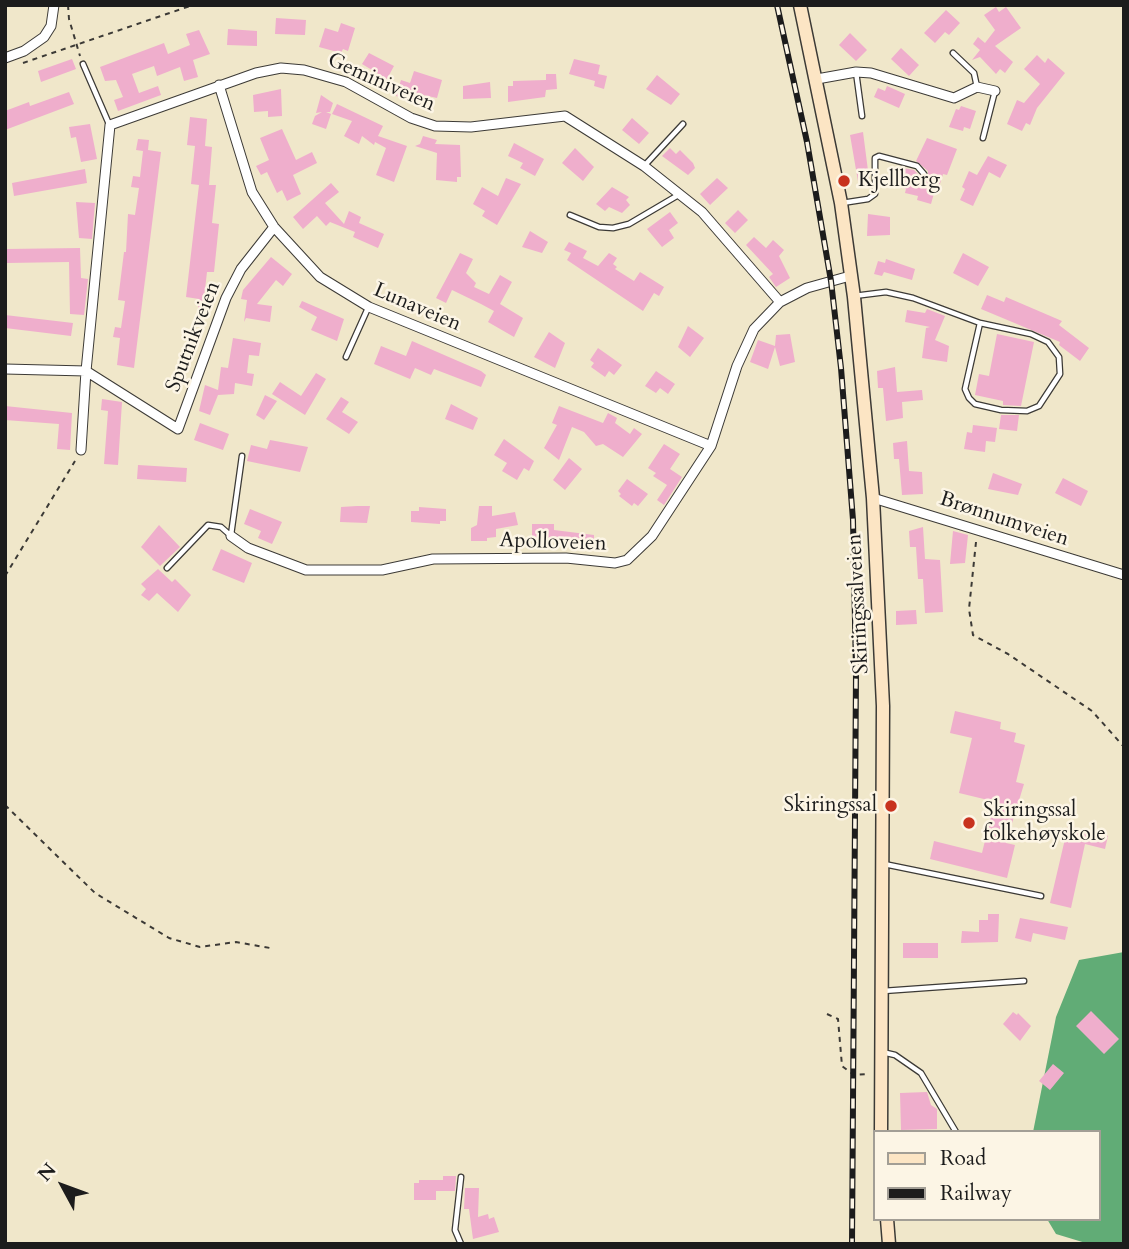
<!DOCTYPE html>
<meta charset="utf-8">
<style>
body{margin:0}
#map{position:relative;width:1129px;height:1249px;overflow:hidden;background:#f0e7ca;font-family:Cardo,serif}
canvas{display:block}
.frame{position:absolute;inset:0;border:7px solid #1c1c1c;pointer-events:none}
.legend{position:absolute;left:873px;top:1130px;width:228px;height:91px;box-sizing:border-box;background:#fcf5e5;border:2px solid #a29e95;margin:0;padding:9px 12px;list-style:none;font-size:21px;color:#1c1c1c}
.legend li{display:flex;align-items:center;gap:14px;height:35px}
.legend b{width:35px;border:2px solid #a29e95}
.north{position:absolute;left:28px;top:1151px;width:70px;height:70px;-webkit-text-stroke:5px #fcf5e5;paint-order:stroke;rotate:311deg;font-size:19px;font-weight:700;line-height:28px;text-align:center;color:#1c1c1c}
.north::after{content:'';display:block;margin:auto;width:24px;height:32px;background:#1c1c1c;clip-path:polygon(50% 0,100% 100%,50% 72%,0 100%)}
</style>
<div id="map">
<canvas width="1129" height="1249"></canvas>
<div class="frame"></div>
<ul class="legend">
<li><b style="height:9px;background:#fce5c4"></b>Road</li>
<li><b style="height:9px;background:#1c1c1c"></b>Railway</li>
</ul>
<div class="north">N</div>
</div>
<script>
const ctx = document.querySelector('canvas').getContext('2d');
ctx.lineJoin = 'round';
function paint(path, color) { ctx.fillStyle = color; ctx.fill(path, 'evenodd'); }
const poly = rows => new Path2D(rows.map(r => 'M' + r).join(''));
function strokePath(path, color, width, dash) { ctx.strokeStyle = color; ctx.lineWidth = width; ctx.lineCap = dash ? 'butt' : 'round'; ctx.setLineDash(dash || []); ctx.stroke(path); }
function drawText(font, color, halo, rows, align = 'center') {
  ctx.font = font + ' Cardo,serif'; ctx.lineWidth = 5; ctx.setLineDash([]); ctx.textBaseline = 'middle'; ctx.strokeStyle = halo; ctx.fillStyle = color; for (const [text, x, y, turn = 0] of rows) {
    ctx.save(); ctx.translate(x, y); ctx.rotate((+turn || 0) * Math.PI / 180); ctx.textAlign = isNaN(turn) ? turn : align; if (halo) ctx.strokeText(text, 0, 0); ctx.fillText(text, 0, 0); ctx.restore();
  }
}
paint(poly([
 [1124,952,1124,1244,1089,1244,1056,1234,1047,1219,1099,1219,1099,1132,1033,1132,1056,1017,1079,960]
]), '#61ac76');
paint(poly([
 [996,7,999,12,1006,7,1021,28,995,46,1013,62,1005,73,1000,69,996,74,980,57,972,60,980,50,973,44,978,37,985,43,995,30,984,15],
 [946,10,960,23,949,35,945,32,935,43,924,33],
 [276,18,306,20,305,35,275,34],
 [341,23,355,28,348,51,343,49,341,53,319,47,325,28,338,32],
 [228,29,257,31,257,46,227,45],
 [199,30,210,54,193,60,198,77,184,81,180,67,157,76,154,66,132,74,139,93,158,86,161,95,118,111,114,100,123,97,116,80,105,81,100,67,164,43,168,54,190,45,186,34],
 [850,33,867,50,856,61,839,45],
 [901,48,919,65,909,76,891,59],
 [369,53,394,66,387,79,362,64],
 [1037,55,1045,63,1048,58,1065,73,1037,108,1030,125,1026,123,1022,131,1007,124,1017,100,1024,103,1040,84,1024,69],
 [72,59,76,69,41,82,38,71],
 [574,59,600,65,598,74,607,76,604,89,594,86,595,81,569,74],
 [414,71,442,80,437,98,409,92,406,99,396,96,401,80,410,83],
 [546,74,556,74,557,89,546,90,545,97,508,102,508,86,513,86,513,81,546,80],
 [657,75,680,94,671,105,646,89],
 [490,82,491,98,463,99,463,86],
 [887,86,905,94,899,108,874,97,878,88,885,91],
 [281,89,282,116,268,117,268,111,254,112,253,95],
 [69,92,74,104,5,130,5,111,29,102,30,106],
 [321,95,333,103,330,112,326,112,331,114,326,129,312,124,315,116,322,112,316,113],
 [337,104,383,126,378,136,407,146,394,182,376,175,386,148,375,142,374,145,362,136,359,144,344,136,352,121,332,114],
 [961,106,976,111,970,129,964,127,963,131,949,127,956,109,959,110],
 [190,117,207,119,205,146,212,147,209,185,216,185,212,223,219,224,214,272,207,272,204,298,212,299,210,310,198,309,199,299,186,297,199,185,191,184,195,146,187,145],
 [632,118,649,133,639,144,622,130],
 [90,124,97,159,81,162,76,137,71,138,69,127],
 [282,129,296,160,312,152,317,163,293,175,301,194,287,201,282,190,277,193,267,172,261,175,256,166,269,160,260,138],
 [863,132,870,186,859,187,850,135],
 [423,136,437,140,435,144,460,145,461,177,457,177,457,182,436,180,437,153,415,146,420,144],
 [927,138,957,149,947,175,943,174,939,187,936,186,931,204,917,200,918,196,905,193,906,189,893,185,898,167,914,170,923,179,928,177,928,171,916,161],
 [138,139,149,140,148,150,161,152,134,368,117,365,120,338,113,337,115,327,121,328,125,301,118,300,124,252,126,252,128,214,135,215,139,188,131,187,133,176,140,177,143,151,136,150],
 [514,143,544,159,535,176,520,168,523,163,508,156],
 [575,148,594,167,583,181,562,163],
 [670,148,676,154,680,150,693,163,695,168,688,175,662,156],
 [988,156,1007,165,1000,178,989,172,973,206,960,200,965,189,962,187,969,171,977,175],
 [85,169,87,183,14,196,12,183],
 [506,178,521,184,497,225,482,216,485,211,473,204,482,187,498,196],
 [717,178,728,188,710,205,700,194],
 [331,183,339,192,325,203,344,224,349,211,361,217,359,223,384,234,378,248,353,237,355,232,330,222,326,226,317,216,303,229,293,217],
 [612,187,629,197,626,200,630,205,622,213,609,207,605,211,596,204],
 [76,202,95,203,92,239,79,238],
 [738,210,748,220,735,233,725,223],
 [670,212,678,223,669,230,674,238,662,247,647,229],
 [868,214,890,217,890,235,867,236],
 [530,231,548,242,542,253,522,247],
 [754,237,766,248,773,240,784,250,779,256,790,278,776,287,769,277,773,274,746,245],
 [569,242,587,251,583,258,598,266,609,253,617,258,613,264,617,267,615,269,634,281,640,272,664,287,659,296,654,293,643,311,567,260,571,253,564,250],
 [80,248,81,278,88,279,84,315,70,314,69,262,7,263,6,249],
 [460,253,473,259,466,273,476,283,474,287,489,294,500,275,512,282,500,304,523,318,514,337,488,322,494,311,481,304,452,290,446,303,436,298],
 [963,253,989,267,978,286,953,273],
 [271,257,292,274,283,286,276,280,257,304,272,306,270,322,246,318,244,322,247,300,241,299,243,290],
 [886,259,915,269,912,280,884,272,882,276,874,274,878,261,885,263],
 [987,295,1004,302,1006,297,1062,321,1059,325,1089,348,1080,361,1059,345,1060,342,981,309],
 [302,301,344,319,337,341,311,330,317,317,299,307],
 [927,309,945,316,935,340,949,346,947,362,922,358,926,328,930,327,905,322,907,310,925,313],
 [5,315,73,323,71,336,5,328],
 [688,326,704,338,690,357,678,347],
 [549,332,565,343,555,368,534,357],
 [790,334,795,362,780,366,775,347,768,369,750,362,758,340,775,346,776,335],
 [997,334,1034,342,1021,406,1003,405,1003,401,975,395,979,374,989,376],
 [233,338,261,343,259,356,249,355,247,373,254,374,252,386,235,383,234,394,218,395,210,415,199,411,205,385,218,390,221,367,228,368],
 [412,341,481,371,486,375,481,387,434,369,431,375,415,368,410,379,374,364,381,346,406,356],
 [598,348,622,365,614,375,609,371,605,377,591,367,594,363,590,360],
 [895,367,897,392,922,390,923,400,902,402,903,418,886,421,883,388,878,388,877,371],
 [656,371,675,384,668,394,660,388,656,393,645,386],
 [316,373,326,379,305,415,272,394,280,382,301,396],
 [265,395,277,401,264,420,256,415],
 [341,397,349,402,342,412,358,422,349,434,326,419],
 [102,399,122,402,118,465,104,464,108,411,101,410],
 [451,404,478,418,473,430,445,419],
 [5,406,72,413,70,450,57,449,59,424,5,420],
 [559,406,603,423,608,413,617,418,615,423,630,434,634,428,642,434,623,457,603,444,596,446,584,432,572,427,559,460,544,448,557,425,552,423],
 [1001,415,1019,415,1017,431,999,429],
 [200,423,229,434,223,450,194,440],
 [973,425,997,428,995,442,986,441,985,452,964,449,967,432,972,433],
 [504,439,534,461,529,471,524,468,517,480,502,471,507,463,494,455],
 [270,440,308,447,300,472,247,461,251,445,267,449],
 [907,441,909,471,922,472,923,494,902,495,899,459,894,459,893,443],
 [664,444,680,454,670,469,682,477,664,505,657,500,667,485,653,476,656,473,648,468],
 [569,458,582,469,565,490,553,480],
 [138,465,187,468,186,482,137,479],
 [993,473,1022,484,1018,495,988,489],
 [1063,478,1088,491,1081,506,1055,493],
 [627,479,648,494,638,506,634,503,632,506,619,496,621,494,618,491],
 [357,506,370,506,367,523,340,522,341,507],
 [479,506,492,506,492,516,515,512,518,525,496,529,496,537,487,538,487,541,471,541,471,528,477,525],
 [419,507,446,509,446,521,440,521,440,524,411,522,411,511,419,511],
 [250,509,282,522,272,544,258,538,261,531,244,524],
 [532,524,554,524,554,530,594,535,594,541,579,541,579,547,569,546,570,541,540,541,540,538,532,538],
 [159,525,180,547,160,566,141,547],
 [923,527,925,559,940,560,943,612,925,613,923,579,918,579,916,547,910,547,909,531],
 [953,531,968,535,965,563,950,564],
 [221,549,252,563,244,583,212,570],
 [158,569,172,582,175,579,191,595,178,612,157,593,149,601,141,595,146,589,141,584],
 [916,610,917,624,896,625,896,611],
 [955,711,1001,722,1000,729,1016,733,1014,742,1025,745,1016,782,1024,784,1006,843,1015,845,1007,878,930,859,934,841,982,853,991,816,988,816,988,800,959,793,972,738,950,733],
 [1068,826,1108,836,1105,849,1085,844,1071,908,1050,903],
 [988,914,999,914,998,942,961,943,962,931,979,932,979,920,988,920],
 [1020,918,1068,927,1065,940,1033,933,1031,942,1015,938],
 [903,943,938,943,938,958,903,958],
 [1091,1011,1119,1039,1104,1054,1076,1026],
 [1013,1012,1017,1015,1018,1013,1031,1026,1020,1041,1003,1024],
 [1053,1064,1064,1073,1050,1090,1039,1081],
 [927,1092,931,1105,937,1109,937,1129,901,1130,900,1093],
 [443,1176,456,1176,455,1191,436,1191,436,1200,414,1200,414,1183,419,1183,419,1180,443,1180],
 [465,1188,479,1188,478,1217,488,1214,489,1219,494,1217,499,1232,473,1239,469,1209,464,1209]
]), '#efaecc');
const lane = poly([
 [953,53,974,73,977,87],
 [83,64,109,124],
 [856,72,862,116],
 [983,138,995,91],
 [645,165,683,124],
 [842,203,868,199,875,194,875,158,879,156,917,166,924,174],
 [570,215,599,227,613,228,629,224,680,194],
 [854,296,886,292,913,298,980,323,1031,334,1048,342,1059,357,1060,374,1039,406,1027,411,1001,410,975,404,969,398,965,389,980,323],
 [346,357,368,308],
 [231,535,242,456],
 [167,568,208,525,221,527,230,535],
 [884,864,1041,896],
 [883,991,1024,981],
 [882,1052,895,1055,921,1073,956,1132],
 [461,1244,455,1230,461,1177]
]);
const street = poly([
 [5,58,24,51,44,37,51,26,54,5],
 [817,79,856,72,871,73,954,98,977,87,995,91],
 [219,85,252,192,274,227,320,277,369,307,711,446],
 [274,227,241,269,226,298,178,429,86,371,110,125,256,73,281,68,304,70,346,82,411,118,435,126,471,127,565,116,644,166,702,212,780,302],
 [5,369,86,371,81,450],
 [873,498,1124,575],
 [231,536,248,548,306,570,382,570,433,559,566,558,615,563,627,560,652,536,711,446,737,366,754,329,780,302,807,288,850,276]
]);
const secondary = poly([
 [800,5,841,203,854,297,873,498,883,706,881,1132],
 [887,1219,889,1244]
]);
strokePath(lane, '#3c3a36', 7);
strokePath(street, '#3c3a36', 11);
strokePath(secondary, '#3c3a36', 15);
strokePath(poly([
 [68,5,69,19,80,56],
 [23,63,193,5],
 [976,542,969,609,973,635,1008,654,1092,711,1124,747],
 [5,576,75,461],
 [5,805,95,893,169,938,200,947,236,942,270,948],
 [827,1014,838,1019,842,1066,854,1075,869,1074]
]), '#3c3a36', 2, [5, 5]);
strokePath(lane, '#fff', 4.5);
strokePath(street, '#fff', 9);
strokePath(secondary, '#fce5c4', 12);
const rail = poly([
 [777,5,807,142,831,281,841,368,853,520,856,672,852,1244]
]);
strokePath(rail, '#1c1c1c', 6);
strokePath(rail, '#fcf5e5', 3.5, [10]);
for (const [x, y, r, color] of [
 [844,181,7,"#c8321e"],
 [891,806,7,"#c8321e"],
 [969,823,7,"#c8321e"]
]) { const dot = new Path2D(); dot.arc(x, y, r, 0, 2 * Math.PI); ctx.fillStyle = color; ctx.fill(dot); strokePath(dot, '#fcf5e5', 2.5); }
drawText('21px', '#1c1c1c', '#fcf5e5', [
 ["Geminiveien",381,83,24],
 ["Lunaveien",417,308,23],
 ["Sputnikveien",194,337,-69],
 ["Brønnumveien",1004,520,18],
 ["Apolloveien",553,543,2],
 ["Skiringssalveien",859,604,-93]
]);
drawText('21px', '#1c1c1c', '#fcf5e5', [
 ["Kjellberg",858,181],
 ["Skiringssal",877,806,"right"],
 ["Skiringssal",983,811],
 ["folkehøyskole",983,835]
], 'left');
</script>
